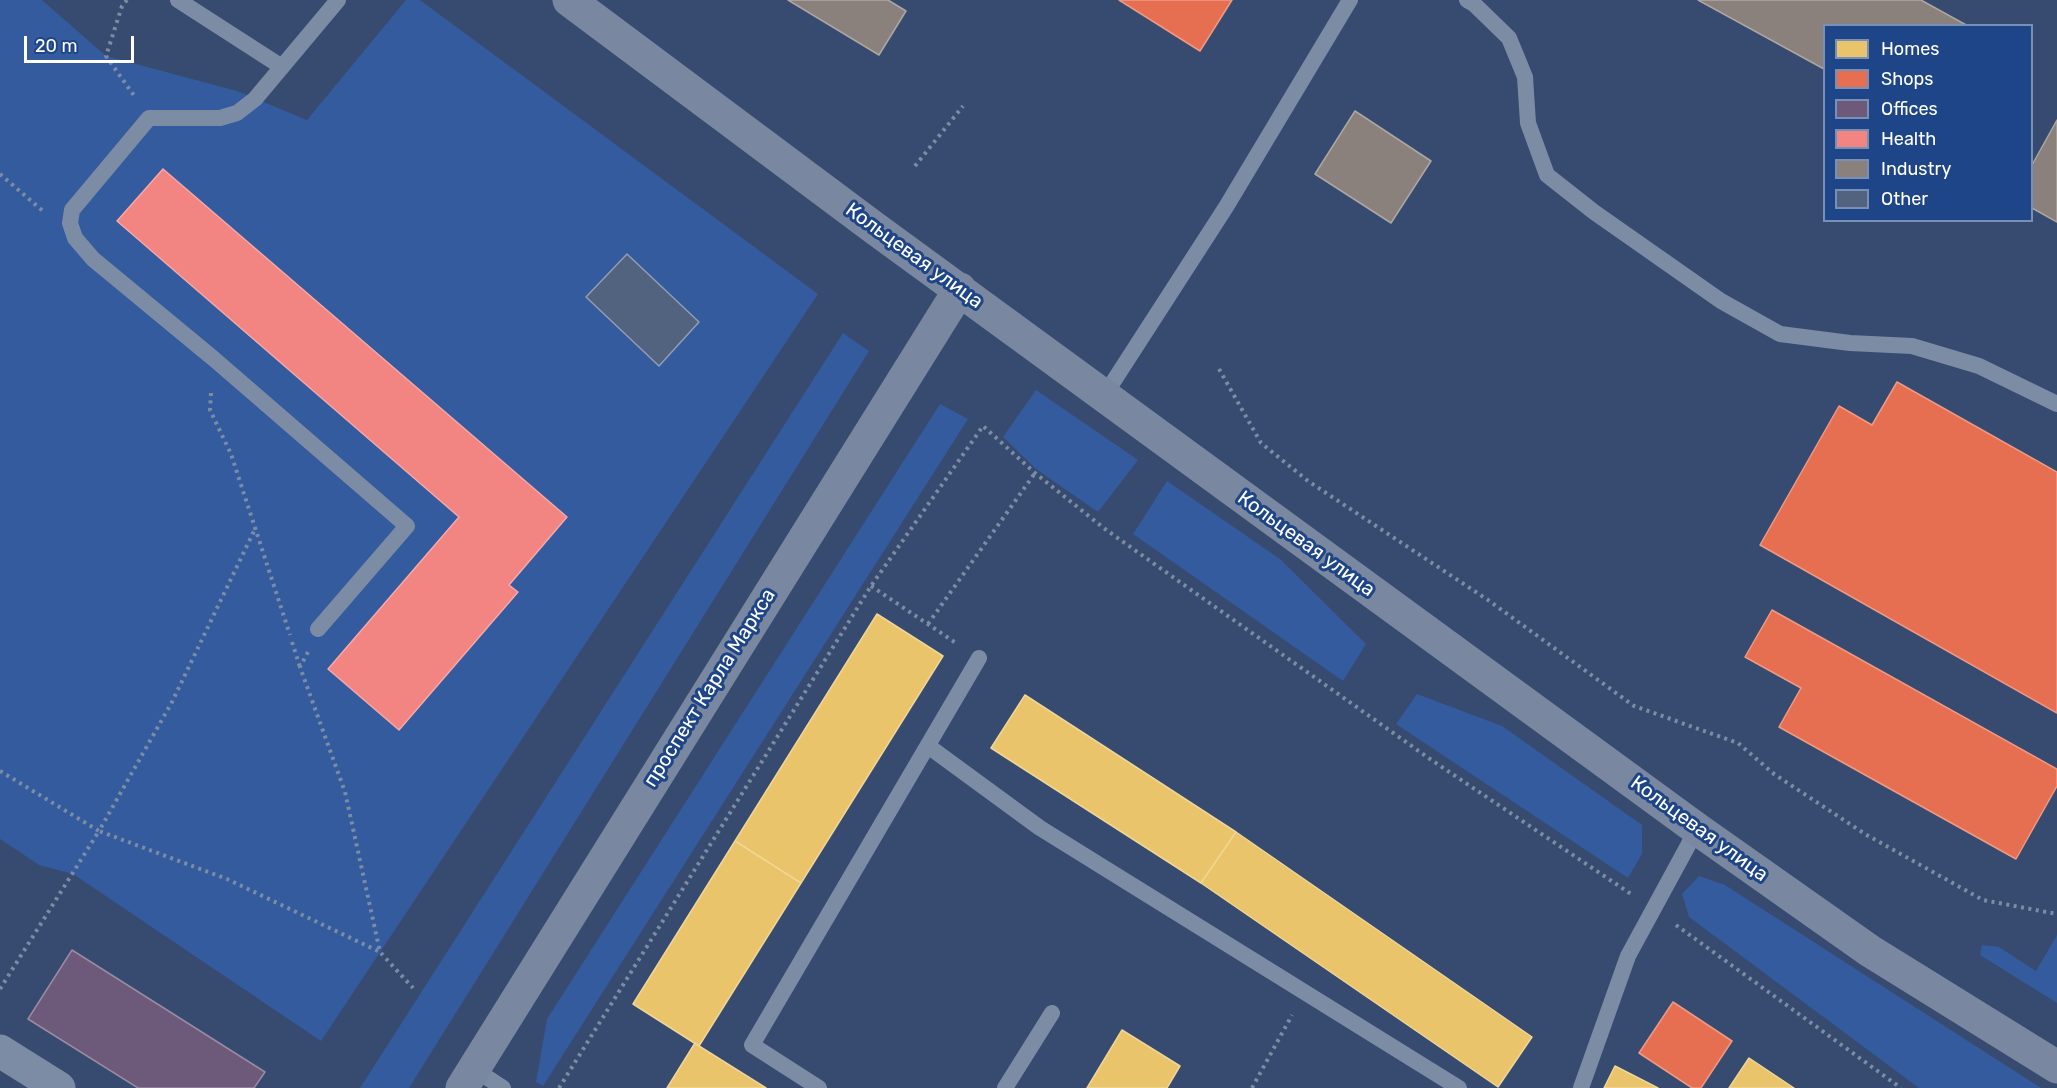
<!DOCTYPE html>
<meta charset="utf-8">
<style>
body{margin:0}
#map{position:relative;width:2057px;height:1088px;overflow:hidden;background:#364b6f;font-family:Rubik,sans-serif}
canvas{display:block}
.legend{position:absolute;left:1823px;top:24px;width:210px;height:198px;box-sizing:border-box;background:#1e4587;border:2px solid #788fb7;margin:0;padding:8px 10px;list-style:none;font-size:18px;color:#fff}
.legend li{display:flex;align-items:center;gap:12px;height:30px}
.legend b{width:30px;border:2px solid #788fb7}
.scale{position:absolute;left:24px;top:36px;width:110px;height:27px;box-sizing:border-box;border:3px solid #fff;border-top:0;padding-left:8px;font-size:18px;line-height:21px;white-space:nowrap;color:#fff;-webkit-text-stroke:4px #1e4587;paint-order:stroke}
</style>
<div id="map">
<canvas width="2057" height="1088"></canvas>
<ul class="legend">
<li><b style="height:16px;background:#e9c46a"></b>Homes</li>
<li><b style="height:16px;background:#e76f51"></b>Shops</li>
<li><b style="height:16px;background:#6d597a"></b>Offices</li>
<li><b style="height:16px;background:#f28482"></b>Health</li>
<li><b style="height:16px;background:#8a817c"></b>Industry</li>
<li><b style="height:16px;background:#526380"></b>Other</li>
</ul>
<div class="scale">20 m</div>
</div>
<script>
const ctx = document.querySelector('canvas').getContext('2d');
ctx.lineJoin = 'round';
function paint(path, color) { ctx.fillStyle = color; ctx.fill(path, 'evenodd'); }
const poly = rows => new Path2D(rows.map(r => 'M' + r).join(''));
function strokePath(path, color, width, dash) { ctx.strokeStyle = color; ctx.lineWidth = width; ctx.lineCap = dash ? 'butt' : 'round'; ctx.setLineDash(dash || []); ctx.stroke(path); }
function drawText(font, color, halo, rows, align = 'center') {
  ctx.font = font + ' Rubik,sans-serif'; ctx.lineWidth = 6; ctx.setLineDash([]); ctx.textBaseline = 'middle'; ctx.strokeStyle = halo; ctx.fillStyle = color; for (const [text, x, y, turn = 0] of rows) {
    ctx.save(); ctx.translate(x, y); ctx.rotate((+turn || 0) * Math.PI / 180); ctx.textAlign = isNaN(turn) ? turn : align; if (halo) ctx.strokeText(text, 0, 0); ctx.fillText(text, 0, 0); ctx.restore();
  }
}
paint(poly([
 [0,0,42,0,106,56,237,91,307,120,406,0,420,0,818,294,321,1041,73,874,39,865,0,839],
 [843,333,869,351,409,1088,360,1088],
 [1036,390,1138,460,1098,512,1036,469,1003,437],
 [940,404,968,419,543,1086,536,1082,547,1019],
 [1167,481,1280,559,1366,644,1343,681,1133,534],
 [1417,694,1502,726,1642,825,1642,854,1628,878,1396,724],
 [1699,876,1725,885,2041,1088,1919,1088,1689,917,1682,894],
 [2057,935,2057,1003,1980,955,1982,945,1999,947,2036,971]
]), '#335b9e');
const homes = poly([
 [877,614,943,656,801,883,735,841,877,614],
 [1025,695,1236,832,1201,883,991,748,1025,695],
 [1236,832,1532,1037,1498,1087,1201,883,1236,832],
 [735,841,801,883,699,1046,633,1004,735,841],
 [1122,1030,1180,1066,1167,1088,1087,1088,1122,1030],
 [695,1043,699,1046,766,1088,667,1088,695,1043],
 [1749,1058,1794,1088,1729,1088,1749,1058],
 [1615,1066,1658,1088,1604,1088,1615,1066]
]);
paint(homes, '#e9c46a');
strokePath(homes, '#f0d697', 1.5);
const shops = poly([
 [1119,0,1232,0,1200,51,1119,0],
 [1897,382,2057,472,2057,713,1760,545,1839,406,1872,425,1897,382],
 [1772,610,2057,769,2057,786,2016,859,1779,727,1801,688,1745,657,1772,610],
 [1673,1002,1732,1041,1701,1088,1692,1088,1639,1053,1673,1002]
]);
paint(shops, '#e76f51');
strokePath(shops, '#ee9a85', 1.5);
const offices = poly([
 [72,950,265,1072,254,1088,138,1088,28,1019,72,950]
]);
paint(offices, '#6d597a');
strokePath(offices, '#998ba2', 1.5);
const health = poly([
 [163,169,567,517,509,585,518,592,399,730,328,669,459,517,117,221,163,169]
]);
paint(health, '#f28482');
strokePath(health, '#f6a9a8', 1.5);
const industry = poly([
 [788,0,888,0,906,11,879,55,788,0],
 [1698,0,1921,0,1968,26,1824,26,1824,69,1698,0],
 [1355,111,1431,161,1391,223,1315,174,1355,111],
 [2057,120,2057,222,2032,208,2032,165,2057,120]
]);
paint(industry, '#8a817c');
strokePath(industry, '#ada7a3', 1.5);
const building = poly([
 [627,254,699,322,659,366,586,297,627,254]
]);
paint(building, '#526380');
strokePath(building, '#919eb3', 1.5);
strokePath(poly([
 [127,0,122,6,106,56,135,97],
 [915,166,963,106],
 [0,174,44,212],
 [1219,369,1261,443,1308,481,1488,600,1634,706,1738,743,1774,774,1865,834,1983,900,2057,914],
 [211,393,210,410,231,454,290,635],
 [871,586,956,643],
 [928,624,1035,473],
 [292,642,300,667],
 [308,652,300,667,345,792,380,952,413,988],
 [0,771,99,831,172,702,254,531],
 [1676,925,1901,1088],
 [0,989,99,831,227,879,380,952],
 [559,1088,871,586,983,426,1035,473,1105,529,1430,759,1631,894],
 [1252,1088,1292,1015]
]), '#7d8ca5', 4, [3, 4.5]);
strokePath(poly([
 [178,0,282,67],
 [1467,0,1474,4,1509,38,1525,77,1528,123,1547,175,1594,212,1721,301,1780,334,1850,343,1912,346,1979,366,2057,404],
 [1104,396,1226,207,1350,0],
 [318,629,407,526,214,359,93,259,75,238,70,223,72,210,149,118,220,118,237,113,255,99,338,0],
 [928,746,1040,828,1459,1088],
 [474,1069,503,1088],
 [819,1088,752,1045,979,658],
 [1005,1088,1052,1013],
 [1581,1088,1628,956,1697,829]
]), '#7d8ca5', 16);
strokePath(poly([
 [0,1051,59,1088]
]), '#7d8ca5', 33);
strokePath(poly([
 [569,0,873,227,1697,829,1870,951,2057,1067],
 [462,1088,960,289]
]), '#7987a0', 33);
drawText('20px', '#fff', '#1e4587', [
 ["Кольцевая улица",914,256,36],
 ["Кольцевая улица",1306,544,36],
 ["проспект Карла Маркса",710,688,-58],
 ["Кольцевая улица",1699,829,36]
]);
</script>
